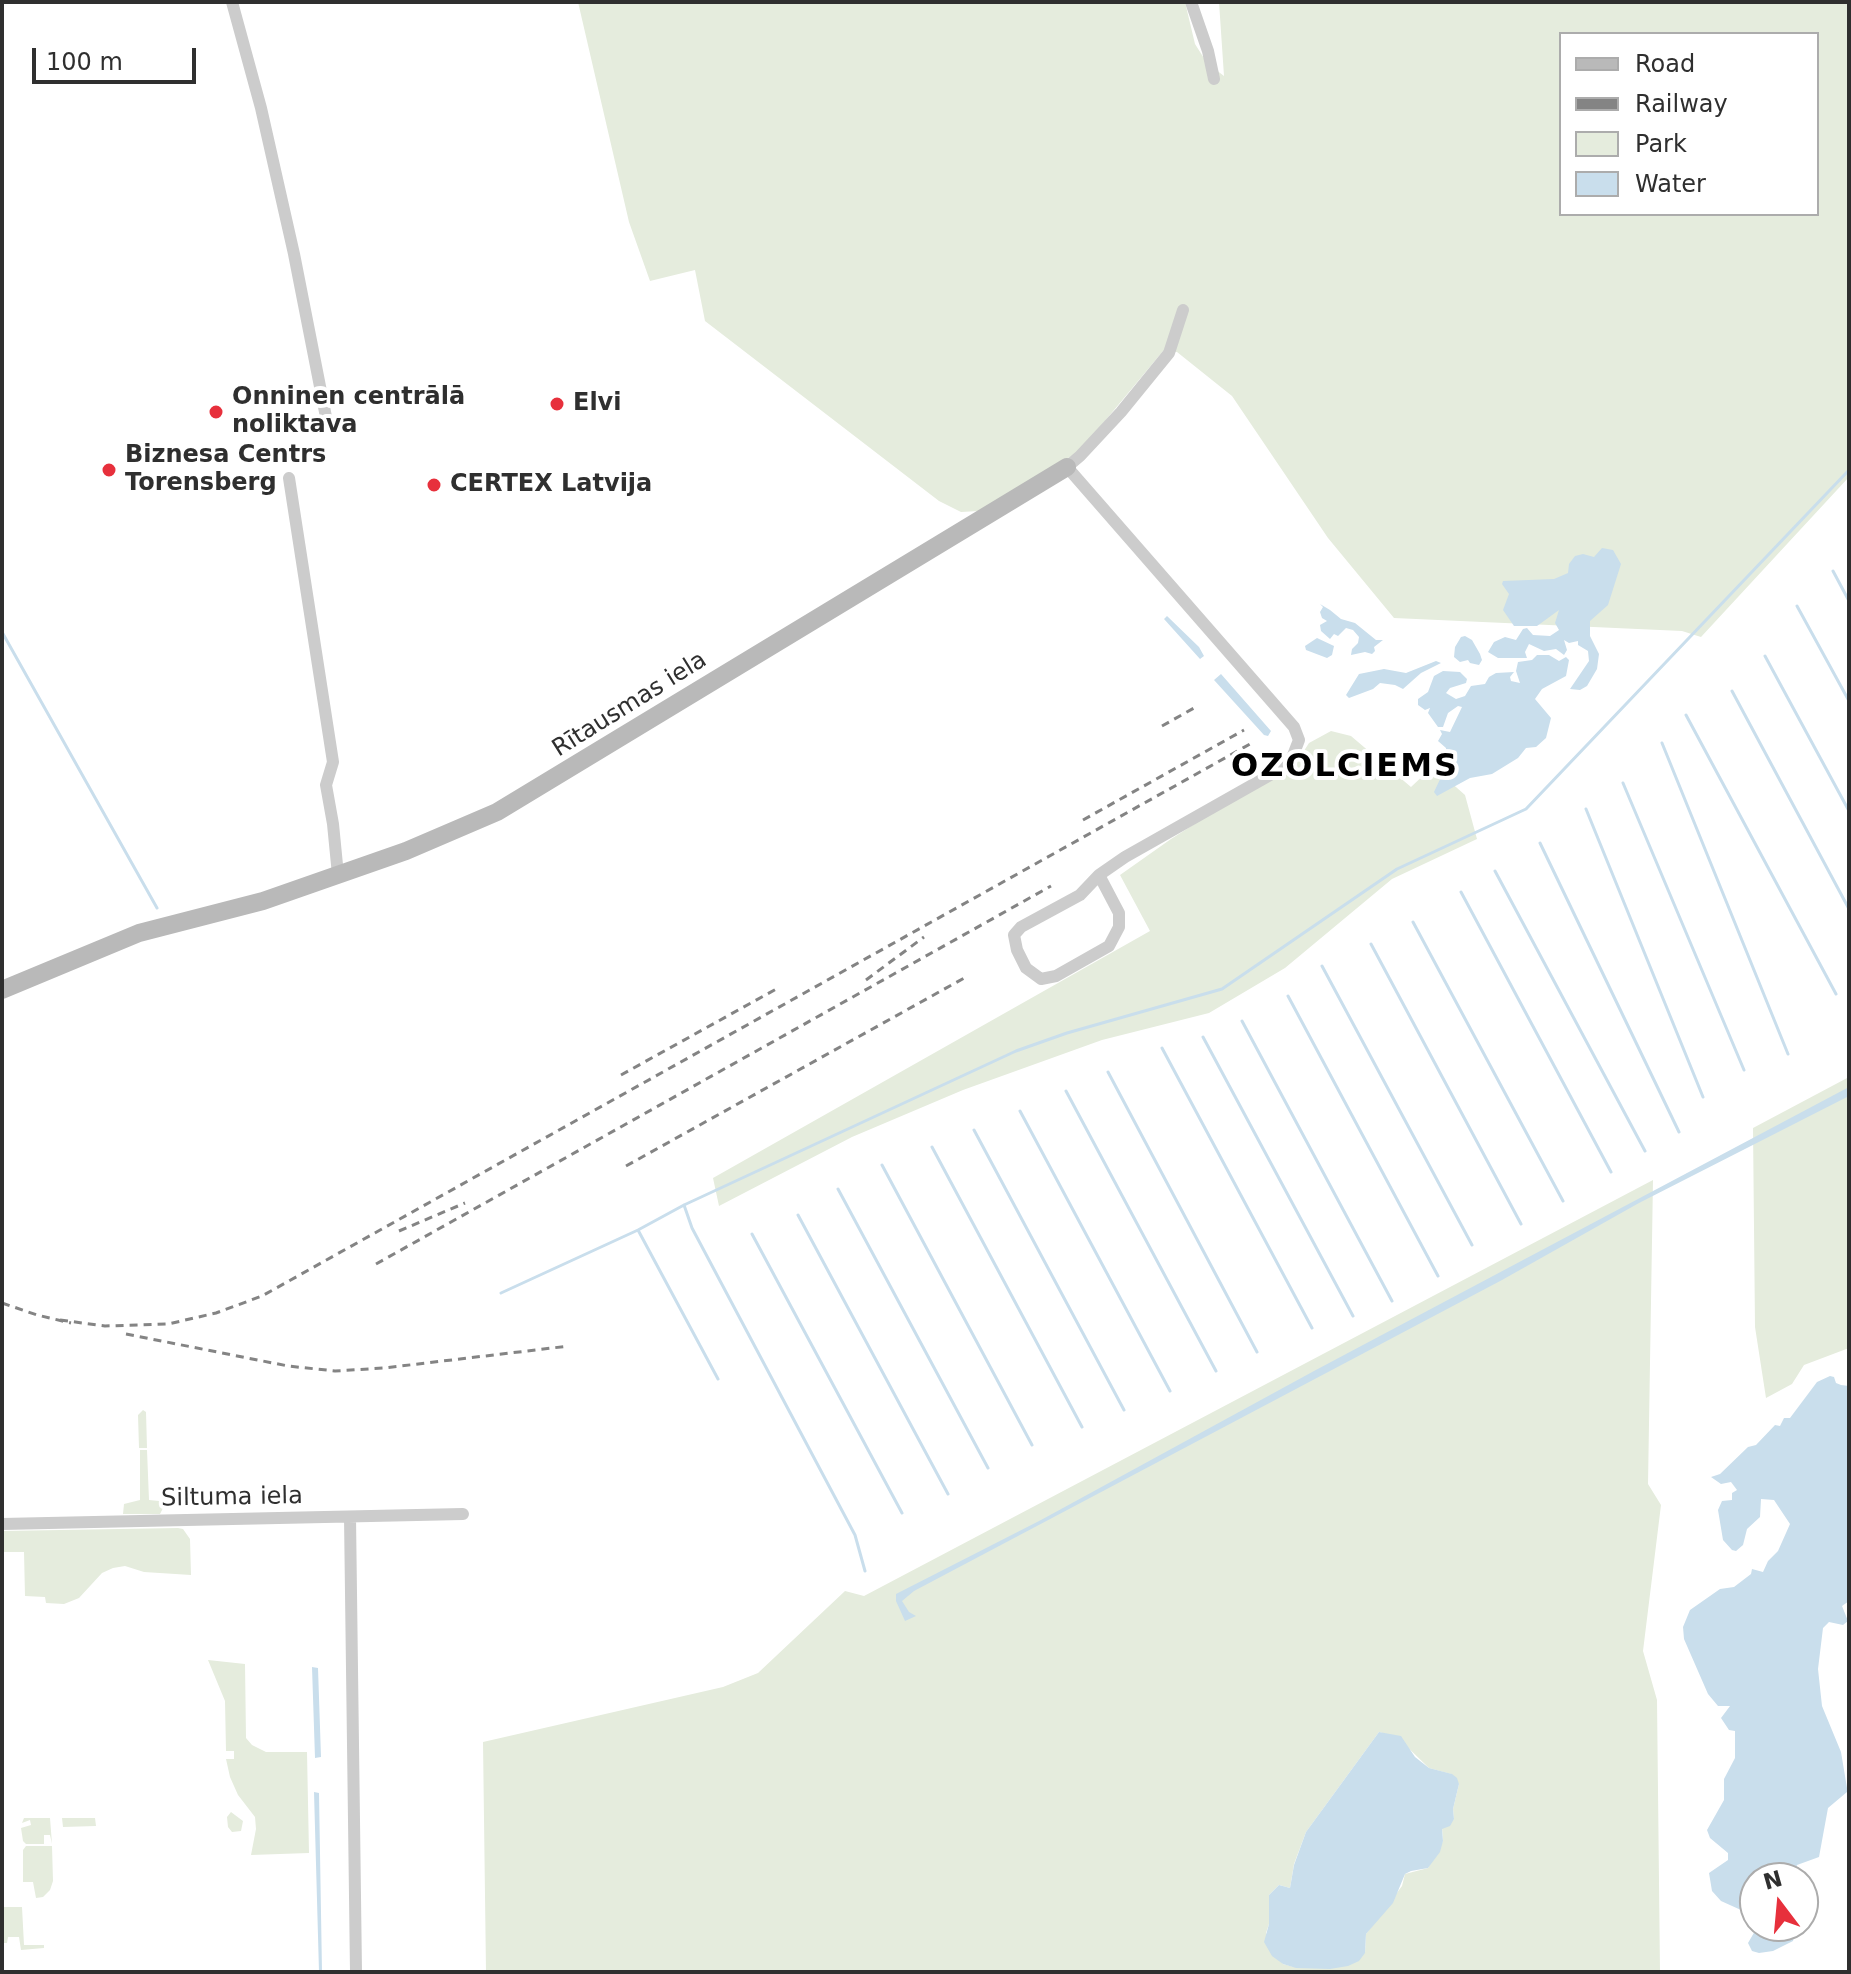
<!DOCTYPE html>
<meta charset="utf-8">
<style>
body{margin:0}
#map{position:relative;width:1851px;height:1974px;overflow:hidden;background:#fff;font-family:"DejaVu Sans",sans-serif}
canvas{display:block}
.frame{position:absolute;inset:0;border:4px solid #2f2f2f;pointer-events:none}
.legend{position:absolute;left:1559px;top:32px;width:260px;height:184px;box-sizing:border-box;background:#fff;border:2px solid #acacac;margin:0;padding:10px 14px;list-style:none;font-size:24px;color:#2f2f2f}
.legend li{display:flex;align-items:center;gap:16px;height:40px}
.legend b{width:40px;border:2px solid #acacac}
.north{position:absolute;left:1739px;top:1862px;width:80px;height:80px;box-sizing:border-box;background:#fff;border:2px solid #acacac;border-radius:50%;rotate:344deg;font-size:22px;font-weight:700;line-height:32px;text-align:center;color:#2f2f2f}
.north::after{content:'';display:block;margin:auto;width:28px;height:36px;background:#e7303c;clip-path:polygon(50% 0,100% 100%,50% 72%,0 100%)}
.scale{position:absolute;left:32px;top:48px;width:164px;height:36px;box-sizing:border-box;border:4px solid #2f2f2f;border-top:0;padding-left:10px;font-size:24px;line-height:28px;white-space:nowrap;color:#2f2f2f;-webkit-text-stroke:6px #fff;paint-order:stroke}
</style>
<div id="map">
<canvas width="1851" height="1974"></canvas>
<div class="frame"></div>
<ul class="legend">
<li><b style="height:10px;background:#b9b9b9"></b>Road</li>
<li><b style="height:10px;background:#848484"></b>Railway</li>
<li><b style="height:22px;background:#e5ecdd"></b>Park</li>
<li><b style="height:22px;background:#c9deec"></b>Water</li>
</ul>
<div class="north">N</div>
<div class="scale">100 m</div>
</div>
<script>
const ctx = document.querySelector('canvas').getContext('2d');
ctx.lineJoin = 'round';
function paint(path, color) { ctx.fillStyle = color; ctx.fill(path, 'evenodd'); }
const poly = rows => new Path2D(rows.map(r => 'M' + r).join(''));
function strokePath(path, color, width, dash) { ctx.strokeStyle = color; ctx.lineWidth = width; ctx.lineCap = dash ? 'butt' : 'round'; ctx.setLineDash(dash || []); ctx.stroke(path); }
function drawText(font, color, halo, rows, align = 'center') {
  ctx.font = font + ' "DejaVu Sans",sans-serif'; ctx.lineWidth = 8; ctx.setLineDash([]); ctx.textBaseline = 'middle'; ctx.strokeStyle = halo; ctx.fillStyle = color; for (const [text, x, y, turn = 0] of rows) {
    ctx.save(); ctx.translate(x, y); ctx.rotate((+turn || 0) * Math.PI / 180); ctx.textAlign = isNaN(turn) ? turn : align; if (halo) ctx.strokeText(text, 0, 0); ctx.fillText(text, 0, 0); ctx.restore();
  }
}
paint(poly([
 [578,2,1185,2,1195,44,1207,63,1224,76,1219,2,1849,2,1849,477,1701,637,1682,631,1394,618,1328,538,1232,396,1177,352,1163,351,1080,451,979,511,961,512,939,501,705,321,695,270,650,281,629,222],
 [1561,34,1817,34,1817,214,1561,214],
 [1331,731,1351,736,1411,787,1428,771,1439,772,1465,795,1477,839,1392,879,1285,968,1209,1013,1102,1040,963,1090,852,1137,719,1206,713,1178,1150,931,1120,875,1171,839,1300,757,1309,743],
 [1849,1077,1849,1348,1804,1365,1792,1384,1766,1398,1755,1327,1753,1128],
 [1653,1180,1648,1484,1661,1505,1643,1651,1657,1700,1660,1972,486,1972,483,1742,723,1687,758,1673,845,1591,864,1596],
 [1379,1732,1397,1737,1429,1768,1451,1774,1459,1784,1453,1809,1454,1819,1442,1828,1443,1841,1428,1868,1405,1874,1402,1886,1366,1934,1365,1953,1294,1967,1283,1964,1266,1933,1269,1924,1269,1895,1279,1885,1290,1888,1294,1864,1306,1832],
 [143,1410,146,1412,147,1448,139,1448,138,1415],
 [140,1450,147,1450,149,1500,159,1501,163,1508,160,1514,123,1514,124,1504,140,1500],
 [178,1528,183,1529,190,1539,191,1575,144,1572,125,1566,113,1568,102,1573,79,1598,64,1604,46,1603,45,1597,25,1596,24,1552,2,1552,2,1531],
 [208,1660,245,1664,246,1738,252,1745,266,1752,307,1752,309,1853,251,1855,256,1829,255,1817,238,1795,230,1777,226,1759,234,1759,234,1751,226,1751,225,1701],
 [231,1812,243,1821,241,1831,232,1832,228,1827,227,1817],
 [24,1818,50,1818,52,1844,50,1835,44,1835,44,1844,26,1844,23,1841,21,1828,31,1825,30,1820,22,1823],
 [62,1818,95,1818,96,1826,63,1827],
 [26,1846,52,1846,53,1881,50,1890,43,1897,36,1898,33,1882,23,1882,23,1850],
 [2,1907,22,1907,24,1945,44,1945,44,1948,21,1950,19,1937,8,1937,7,1943,2,1943]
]), '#e5ecdd');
paint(poly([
 [1602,548,1613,550,1621,564,1608,605,1590,621,1590,636,1599,654,1597,669,1587,686,1580,690,1570,689,1589,661,1588,651,1578,645,1578,641,1569,643,1564,640,1567,650,1564,655,1556,649,1544,651,1529,644,1525,652,1527,658,1498,658,1488,652,1494,642,1505,637,1516,640,1523,629,1527,628,1533,635,1550,636,1559,630,1555,623,1559,610,1537,626,1514,626,1503,610,1509,594,1502,584,1503,581,1554,579,1568,573,1569,564,1575,556,1583,554,1594,557],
 [1320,604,1330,610,1341,619,1355,623,1376,640,1383,640,1374,647,1375,651,1372,654,1365,652,1351,655,1352,649,1358,643,1359,637,1353,630,1346,628,1338,636,1334,634,1330,639,1321,631,1320,625,1327,621,1322,618,1320,612,1323,607],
 [1167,616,1199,647,1204,656,1200,659,1164,619],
 [1465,636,1472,640,1480,654,1482,660,1479,665,1470,663,1468,660,1460,662,1454,657,1455,647,1461,637],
 [1317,638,1334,646,1332,655,1327,658,1306,650,1305,646],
 [1537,655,1549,655,1559,661,1566,657,1569,660,1566,676,1542,689,1535,699,1551,718,1546,738,1536,747,1526,748,1518,758,1492,774,1470,778,1437,796,1434,792,1443,773,1440,760,1446,754,1446,748,1438,741,1442,734,1440,730,1450,732,1462,707,1458,706,1448,713,1443,727,1438,727,1428,713,1430,708,1425,710,1418,705,1418,699,1428,692,1434,676,1443,671,1460,672,1467,679,1466,683,1450,688,1446,693,1456,699,1465,696,1471,686,1485,684,1489,677,1496,673,1514,672,1510,677,1511,681,1520,683,1516,671,1518,662,1532,660],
 [1436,661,1441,663,1421,673,1403,689,1395,685,1380,683,1373,689,1349,698,1346,695,1359,674,1384,669,1406,673],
 [1221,674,1271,731,1268,736,1264,735,1214,680],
 [1849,1087,1849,1096,1639,1203,1502,1280,914,1591,902,1601,909,1612,916,1616,905,1621,896,1601,896,1594,1041,1520,1314,1371],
 [1830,1376,1834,1377,1836,1383,1841,1385,1849,1386,1849,1601,1842,1606,1848,1621,1843,1625,1829,1622,1823,1628,1818,1669,1822,1706,1841,1752,1847,1788,1847,1792,1828,1808,1819,1857,1797,1865,1794,1878,1755,1878,1755,1926,1796,1928,1793,1941,1773,1951,1759,1953,1752,1951,1748,1943,1755,1931,1749,1918,1741,1910,1721,1901,1712,1891,1709,1873,1728,1860,1728,1853,1710,1838,1707,1830,1724,1800,1724,1779,1735,1758,1735,1731,1729,1730,1721,1718,1730,1706,1718,1706,1708,1694,1684,1639,1683,1627,1690,1610,1720,1589,1734,1587,1751,1574,1752,1569,1763,1572,1768,1561,1778,1551,1790,1524,1774,1500,1761,1499,1760,1517,1747,1529,1743,1545,1736,1551,1732,1550,1723,1540,1718,1510,1722,1501,1732,1500,1732,1493,1737,1490,1731,1482,1721,1484,1711,1477,1720,1474,1748,1447,1756,1445,1775,1425,1780,1426,1784,1418,1790,1418,1817,1382],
 [312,1667,318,1668,321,1757,315,1758],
 [1379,1732,1401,1736,1415,1757,1429,1768,1452,1774,1457,1778,1459,1784,1453,1809,1454,1819,1450,1826,1442,1829,1443,1841,1440,1852,1428,1868,1411,1871,1405,1874,1393,1903,1366,1934,1365,1953,1359,1961,1348,1966,1330,1969,1296,1968,1283,1964,1272,1956,1264,1942,1269,1924,1269,1895,1279,1885,1290,1888,1294,1865,1306,1832],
 [314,1792,319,1793,322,1972,319,1972]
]), '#c9deec');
strokePath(poly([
 [1833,571,1849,601],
 [1797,606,1849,701],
 [2,632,157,908],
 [1765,656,1849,811],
 [1732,691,1849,909],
 [1686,715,1836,994],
 [1662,743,1788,1054],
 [1623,783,1744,1070],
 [1586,809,1703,1097],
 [1540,843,1679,1132],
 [1495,871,1645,1151],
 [1461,892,1611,1172],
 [1413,922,1563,1201],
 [1371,944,1521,1224],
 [1322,966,1472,1245],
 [1288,996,1438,1276],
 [1242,1021,1392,1301],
 [1203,1037,1353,1316],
 [1162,1048,1312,1328],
 [1108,1072,1257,1352],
 [1066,1091,1216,1371],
 [1020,1111,1170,1391],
 [974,1130,1124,1410],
 [932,1147,1082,1427],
 [882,1165,1032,1445],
 [838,1189,988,1468],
 [684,1205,692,1228,855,1535,865,1571],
 [798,1215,948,1494],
 [638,1230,718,1379],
 [752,1234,902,1513],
 [501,1293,638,1230,684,1205,1016,1051,1067,1033,1222,989,1397,869,1526,809,1849,470]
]), '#c9deec', 3);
strokePath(poly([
 [232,2,261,108,294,254,326,417],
 [1191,2,1208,51,1214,79],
 [289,478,333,762,326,785,333,824,338,875],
 [1099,875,1119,913,1119,927,1109,946,1056,976,1041,979,1026,968,1017,950,1014,935,1021,927,1080,895,1099,875,1125,857,1270,775,1292,758,1299,740,1294,727,1067,467,1080,456,1121,412,1169,353,1183,310],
 [350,1517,356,1972],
 [2,1524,463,1514]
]), '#ccc', 12);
strokePath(poly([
 [2,990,139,933,263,901,406,851,497,812,1067,467]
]), '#b9b9b9', 18);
strokePath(poly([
 [1162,726,1194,708],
 [1083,820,1244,730],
 [866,980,924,937],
 [621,1075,778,988],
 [626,1166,966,977],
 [399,1231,465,1203],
 [376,1264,1051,886],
 [2,1303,37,1315,71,1323],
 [60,1320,105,1326,168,1324,216,1313,262,1296,1250,744],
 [126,1334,288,1366,335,1371,384,1368,569,1346]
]), '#848484', 3, [8, 6]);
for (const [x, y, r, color] of [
 [557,404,8,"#e7303c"],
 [216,412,8,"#e7303c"],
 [109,470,8,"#e7303c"],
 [434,485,8,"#e7303c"]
]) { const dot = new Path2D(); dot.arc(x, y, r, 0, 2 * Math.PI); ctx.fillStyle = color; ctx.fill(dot); strokePath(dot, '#fff', 3); }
drawText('bold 24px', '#2f2f2f', '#fff', [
 ["Onninen centrālā",232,398],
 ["noliktava",232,426],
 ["Elvi",573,404],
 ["Biznesa Centrs",125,456],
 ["Torensberg",125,484],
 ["CERTEX Latvija",450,485]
], 'left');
drawText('24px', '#2f2f2f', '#fff', [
 ["Rītausmas iela",630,705,-32],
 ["Siltuma iela",232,1498,-1]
]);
ctx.letterSpacing = '2px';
drawText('bold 32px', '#000', '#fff', [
 ["OZOLCIEMS",1345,768]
]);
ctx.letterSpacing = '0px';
</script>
